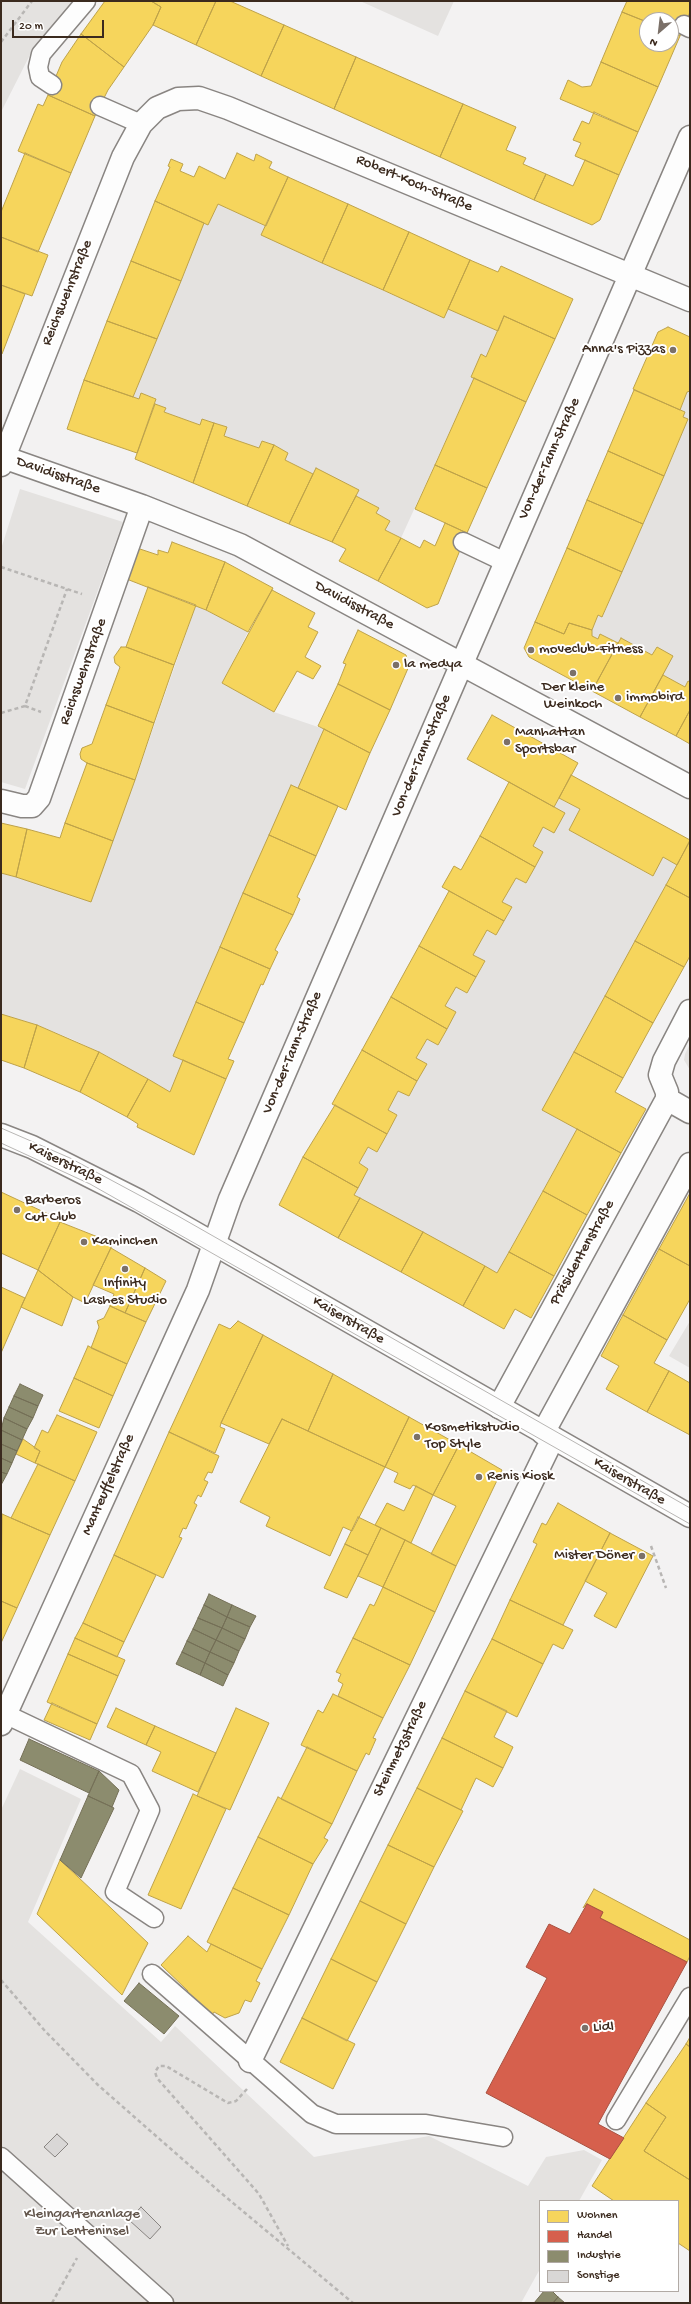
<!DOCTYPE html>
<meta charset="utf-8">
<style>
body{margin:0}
#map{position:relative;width:691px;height:2304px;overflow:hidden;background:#f3f2f2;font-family:"Gochi Hand",sans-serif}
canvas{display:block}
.frame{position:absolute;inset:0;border:2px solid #3b2a1e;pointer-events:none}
.legend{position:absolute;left:539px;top:2200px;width:140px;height:92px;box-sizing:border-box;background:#fff;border:1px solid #b1aaa5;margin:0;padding:5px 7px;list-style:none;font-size:12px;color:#3b2a1e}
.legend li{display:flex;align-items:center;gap:8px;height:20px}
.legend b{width:20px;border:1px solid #b1aaa5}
.north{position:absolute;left:639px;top:12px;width:40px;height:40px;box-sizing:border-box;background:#fff;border:1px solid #b1aaa5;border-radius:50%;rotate:208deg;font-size:11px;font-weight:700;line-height:16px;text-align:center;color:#3b2a1e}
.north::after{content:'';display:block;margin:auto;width:14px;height:18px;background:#7b7068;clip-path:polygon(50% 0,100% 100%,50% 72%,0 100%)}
.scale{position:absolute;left:12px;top:20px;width:92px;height:18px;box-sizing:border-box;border:2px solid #3b2a1e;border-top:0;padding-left:5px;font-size:12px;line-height:14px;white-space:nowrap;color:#3b2a1e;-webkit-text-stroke:3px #fff;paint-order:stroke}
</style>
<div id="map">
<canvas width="691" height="2304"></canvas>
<div class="frame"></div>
<ul class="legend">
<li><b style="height:11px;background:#f6d55c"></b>Wohnen</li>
<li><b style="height:11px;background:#d6604d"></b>Handel</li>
<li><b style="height:11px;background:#8c8c6e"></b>Industrie</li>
<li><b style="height:11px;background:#d9d7d6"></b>Sonstige</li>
</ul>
<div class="north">N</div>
<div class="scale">20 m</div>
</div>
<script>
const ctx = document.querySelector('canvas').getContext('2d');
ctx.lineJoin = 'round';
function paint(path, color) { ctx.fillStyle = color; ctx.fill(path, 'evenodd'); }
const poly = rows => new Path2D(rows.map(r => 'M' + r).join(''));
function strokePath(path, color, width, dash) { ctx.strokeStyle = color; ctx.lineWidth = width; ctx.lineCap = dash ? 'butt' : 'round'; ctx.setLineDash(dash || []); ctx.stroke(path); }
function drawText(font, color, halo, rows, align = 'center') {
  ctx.font = font + ' "Gochi Hand",sans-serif'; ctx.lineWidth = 4; ctx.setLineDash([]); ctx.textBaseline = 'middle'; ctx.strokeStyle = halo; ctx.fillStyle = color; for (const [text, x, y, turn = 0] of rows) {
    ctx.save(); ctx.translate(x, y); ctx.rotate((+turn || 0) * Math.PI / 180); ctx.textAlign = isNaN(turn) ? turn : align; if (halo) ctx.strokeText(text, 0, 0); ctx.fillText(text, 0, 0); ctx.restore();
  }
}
paint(poly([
 [1,1,75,1,35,45,1,112],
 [360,1,454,1,438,36],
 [218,204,266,226,262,235,322,263,444,318,448,309,498,331,486,357,481,355,471,377,474,378,401,538,385,530,390,521,376,513,379,508,285,460,288,453,274,445,262,441,259,448,224,436,227,427,202,419,200,425,164,412,166,408,155,404,156,398,142,394,139,399,133,397,204,223,208,225],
 [690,391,690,682,688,681,685,687,663,675,657,647,652,655,621,638,618,643,600,634,598,639,592,636,592,630,598,615,603,616,688,419,683,417,685,412,680,410,687,392],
 [20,489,123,522,25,789,1,782,1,549],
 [196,605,248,632,222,683,274,712,324,729,170,1092,109,1057,74,1040,37,1025,1,1014,1,873,16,877,135,780],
 [559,798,580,809,569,830,652,876,663,857,677,865,543,1110,577,1129,497,1273,354,1195,368,1169,359,1163,368,1147,377,1152,397,1115,388,1110,398,1091,409,1096,426,1064,416,1058,427,1039,438,1045,456,1012,445,1006,456,987,467,993,485,962,473,955,487,930,496,935,512,908,502,902,516,878,526,883,543,852,533,846,543,827,564,813,554,807],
 [690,1044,690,1070,684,1060,685,1054],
 [690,1321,690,1368,669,1356],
 [20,1769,81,1799,28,1922,161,2042,175,2026,314,2157,429,2136,528,2186,546,2157,584,2150,602,2160,579,2201,540,2201,540,2269,521,2303,1,2303,1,1810]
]), '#e4e2e0');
const homes = poly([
 [105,1,151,1,161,7,153,25,124,67,81,34,105,1],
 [151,1,216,1,196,45,153,25,161,7,151,1],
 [216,1,230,1,284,25,261,76,196,45,216,1],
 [627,1,690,1,690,12,680,36,671,33,671,20,647,20,647,22,622,12,627,1],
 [622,12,647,22,647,44,671,44,671,33,680,36,658,87,601,62,622,12],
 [284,25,356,57,334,109,261,76,284,25],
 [81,34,124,67,108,90,95,116,48,95,62,62,81,34],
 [356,57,463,104,440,157,334,109,356,57],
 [601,62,658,87,638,132,560,99,568,80,582,87,591,86,601,62],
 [48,95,95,116,71,173,18,151,38,104,43,106,48,95],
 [463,104,516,127,506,150,526,158,523,164,546,174,534,200,440,157,463,104],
 [594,112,638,132,619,175,575,156,581,143,573,140,582,121,589,124,594,112],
 [25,153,71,173,38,252,1,237,1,212,25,153],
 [237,153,254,161,256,154,272,162,269,168,288,177,266,226,218,204,208,225,155,201,170,167,168,166,171,159,183,164,180,171,194,177,199,166,225,179,237,153],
 [585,160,619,175,600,220,592,225,534,200,546,174,573,186,585,160],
 [288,177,348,204,322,263,261,235,288,177],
 [155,201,204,223,181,281,131,261,155,201],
 [348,204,409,232,383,290,322,263,348,204],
 [409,232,470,260,444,318,383,290,409,232],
 [1,237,48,255,32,296,1,285,1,237],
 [470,260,498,272,501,266,573,299,555,339,504,316,498,331,448,309,470,260],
 [131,261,181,281,157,339,107,321,131,261],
 [1,285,25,294,2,354,1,353,1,285],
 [504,316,555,339,526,402,471,377,481,354,486,357,504,316],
 [107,321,157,339,133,397,84,380,107,321],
 [668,327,690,337,690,391,687,392,680,410,633,389,658,332,668,327],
 [474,378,526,402,487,488,435,465,474,378],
 [84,380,139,399,141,393,156,399,137,453,67,429,84,380],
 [634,390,685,412,683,417,688,419,664,476,608,451,634,390],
 [155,404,166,408,164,412,200,425,202,419,214,423,193,483,135,459,155,404],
 [214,423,227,427,224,436,259,448,262,441,274,445,247,506,193,483,214,423],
 [274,445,288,453,285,460,313,474,289,524,247,506,274,445],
 [608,451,664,476,643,524,587,500,608,451],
 [435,465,487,488,467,533,415,509,435,465],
 [316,468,359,490,332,542,289,524,316,468],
 [356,496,379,508,376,513,390,521,385,530,401,538,378,581,339,561,346,549,332,542,356,496],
 [587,500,643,524,622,572,567,548,587,500],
 [445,523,467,533,438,604,427,608,378,581,401,538,420,548,424,540,435,546,445,523],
 [172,542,225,562,206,610,124,578,134,547,158,555,158,550,168,553,172,542],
 [567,548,622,572,602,617,598,615,592,630,569,623,564,634,535,622,567,548],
 [225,562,273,588,248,632,206,610,225,562],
 [148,587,196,605,174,665,126,647,148,587],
 [272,590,315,613,308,627,318,632,305,657,321,666,313,679,297,671,274,712,222,683,272,590],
 [535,622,564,634,569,623,592,630,592,636,598,639,600,634,618,643,592,691,529,657,524,648,535,622],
 [358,630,406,655,409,666,390,710,338,684,346,664,343,663,358,630],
 [621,638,652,655,657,647,673,656,640,717,592,691,621,638],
 [121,647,126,647,174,665,154,723,106,705,120,667,115,663,114,657,121,647],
 [663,675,685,687,688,681,690,682,690,710,676,736,640,717,663,675],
 [338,684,390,710,370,753,318,726,338,684],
 [106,705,154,723,135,780,87,763,81,759,80,754,82,748,92,744,106,705],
 [690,710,690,744,676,736,690,710],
 [492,715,578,763,554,807,467,759,492,715],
 [324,729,370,753,346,810,298,788,324,729],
 [87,763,135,780,113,841,65,823,87,763],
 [571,775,690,840,677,865,663,857,653,876,569,830,580,809,559,798,571,775],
 [509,782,565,813,554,833,543,827,533,846,543,852,535,867,480,836,509,782],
 [291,785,338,806,316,856,269,835,291,785],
 [1,823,27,829,16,877,1,873,1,823],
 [65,823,113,841,91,902,16,877,27,829,60,838,65,823],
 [269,835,316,856,297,897,300,899,293,915,243,893,269,835],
 [480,836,535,867,526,883,516,878,502,902,512,907,504,921,442,887,454,866,461,870,480,836],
 [690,841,690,898,666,885,690,841],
 [666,885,690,898,690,956,684,967,635,941,666,885],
 [449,891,504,921,496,935,487,930,473,955,485,961,476,977,419,946,449,891],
 [243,893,293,915,275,950,278,952,270,969,220,947,243,893],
 [635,941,684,967,653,1023,605,996,635,941],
 [419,946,476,977,467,993,456,987,445,1006,456,1012,447,1029,391,997,419,946],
 [220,947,270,969,263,985,261,984,244,1023,196,1002,220,947],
 [605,996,653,1023,623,1078,574,1052,605,996],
 [391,997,447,1029,438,1045,427,1039,416,1058,427,1064,417,1081,362,1050,391,997],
 [196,1002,244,1023,228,1059,234,1061,226,1079,173,1056,196,1002],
 [1,1014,37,1025,24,1068,1,1060,1,1014],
 [37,1025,99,1052,80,1092,24,1068,37,1025],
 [362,1050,417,1081,409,1096,398,1091,388,1110,397,1115,387,1134,332,1104,362,1050],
 [99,1052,148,1079,127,1117,80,1092,99,1052],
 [574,1052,623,1078,615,1092,646,1109,621,1153,542,1110,574,1052],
 [183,1060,226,1079,194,1155,137,1127,138,1124,127,1117,148,1079,170,1092,183,1060],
 [335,1105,387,1134,377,1152,368,1147,359,1163,368,1169,358,1188,303,1157,335,1105],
 [577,1129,621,1153,587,1215,543,1191,577,1129],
 [303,1157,358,1188,354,1195,360,1198,338,1238,279,1205,303,1157],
 [543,1191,587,1215,554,1276,509,1252,543,1191],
 [1,1192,61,1220,38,1270,1,1253,1,1192],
 [690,1193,690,1266,659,1249,690,1193],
 [360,1198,423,1232,401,1272,338,1238,360,1198],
 [60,1222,113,1243,85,1303,73,1297,38,1270,60,1222],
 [423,1232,485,1266,463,1306,401,1272,423,1232],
 [111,1248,145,1268,125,1313,110,1306,114,1294,93,1285,111,1248],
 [659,1249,690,1266,690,1299,667,1340,623,1315,659,1249],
 [509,1252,554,1276,531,1318,515,1309,504,1329,463,1306,485,1266,497,1273,509,1252],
 [145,1268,166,1281,146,1322,125,1313,145,1268],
 [38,1270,73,1297,62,1326,21,1307,38,1270],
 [1,1287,25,1298,1,1353,1,1287],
 [110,1306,146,1322,127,1364,91,1348,99,1327,97,1321,104,1318,110,1306],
 [623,1315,667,1340,654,1363,669,1371,647,1412,606,1389,619,1366,601,1356,623,1315],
 [238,1321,263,1335,221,1423,220,1427,225,1429,215,1453,169,1432,219,1324,230,1329,238,1321],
 [263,1335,333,1374,308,1431,282,1419,269,1444,221,1423,263,1335],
 [88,1346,127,1364,113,1396,74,1378,88,1346],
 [669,1371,690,1383,690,1435,647,1412,669,1371],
 [333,1374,409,1417,385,1467,308,1431,333,1374],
 [74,1378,113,1396,99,1428,59,1411,74,1378],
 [57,1415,97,1432,75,1481,35,1463,40,1451,34,1448,42,1430,48,1433,57,1415],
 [409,1417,459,1445,433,1495,413,1485,410,1489,394,1482,398,1473,385,1467,409,1417],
 [282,1419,385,1467,352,1531,343,1527,330,1556,266,1526,270,1517,240,1502,282,1419],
 [169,1432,219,1456,212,1473,208,1472,204,1480,208,1482,201,1497,198,1495,194,1503,197,1505,186,1529,183,1528,179,1537,182,1538,163,1578,114,1555,169,1432],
 [23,1439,40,1451,35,1463,16,1454,23,1439],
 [459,1445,502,1470,456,1566,431,1554,456,1506,433,1495,459,1445],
 [38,1464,75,1481,50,1535,11,1518,38,1464],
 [416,1486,433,1495,411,1543,375,1525,387,1503,404,1511,416,1486],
 [558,1503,610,1533,563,1625,510,1600,537,1544,533,1542,542,1523,546,1525,558,1503],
 [2,1514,50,1535,17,1608,1,1601,2,1514],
 [358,1517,381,1528,368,1555,345,1544,358,1517],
 [381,1528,405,1540,383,1587,358,1576,381,1528],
 [610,1533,653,1556,616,1628,594,1616,607,1593,585,1581,610,1533],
 [405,1540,456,1566,435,1612,383,1587,405,1540],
 [345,1544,368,1555,347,1598,324,1588,345,1544],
 [114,1555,156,1575,124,1642,83,1623,114,1555],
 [383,1587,435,1612,410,1665,353,1638,370,1604,374,1606,383,1587],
 [510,1600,573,1630,563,1649,553,1644,543,1664,492,1639,510,1600],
 [1,1601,17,1608,1,1643,1,1601],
 [83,1623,124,1642,117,1657,75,1638,83,1623],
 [75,1638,125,1660,118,1676,68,1654,75,1638],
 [353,1638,410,1665,383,1718,338,1696,343,1684,338,1681,341,1674,336,1672,353,1638],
 [492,1639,543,1664,517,1717,465,1691,492,1639],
 [68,1654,118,1676,97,1724,47,1702,68,1654],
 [465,1691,507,1711,494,1737,513,1747,503,1768,442,1738,465,1691],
 [333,1694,383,1718,373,1738,376,1739,369,1755,366,1753,357,1771,301,1745,318,1710,323,1713,333,1694],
 [52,1703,97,1724,90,1740,44,1720,52,1703],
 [116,1708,155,1726,146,1745,107,1727,116,1708],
 [236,1708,269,1723,230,1810,197,1796,236,1708],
 [155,1726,216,1753,198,1792,152,1771,161,1752,146,1745,155,1726],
 [442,1738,503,1768,493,1787,476,1778,461,1810,417,1788,442,1738],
 [307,1747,357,1771,332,1824,281,1799,307,1747],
 [417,1788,463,1811,434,1867,388,1845,417,1788],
 [193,1794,226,1809,181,1909,148,1895,193,1794],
 [278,1797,332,1824,324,1838,328,1840,313,1864,258,1837,278,1797],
 [258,1837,313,1864,289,1915,233,1888,258,1837],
 [388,1845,434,1867,406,1924,360,1901,388,1845],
 [60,1860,148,1943,122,1995,37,1914,60,1860],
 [233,1888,289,1915,262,1969,207,1942,233,1888],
 [594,1889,690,1940,690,1956,687,1962,600,1918,603,1912,587,1904,583,1908,594,1889],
 [360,1901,406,1924,377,1982,331,1959,360,1901],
 [188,1936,207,1952,211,1944,262,1969,256,1981,260,1983,251,2002,245,2000,239,2013,225,2018,214,2012,212,2015,186,1994,188,1991,161,1965,188,1936],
 [331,1959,377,1982,347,2041,302,2018,331,1959],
 [302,2018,355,2044,333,2089,280,2062,302,2018],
 [690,2037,690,2047,686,2044,690,2037],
 [686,2044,690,2047,690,2180,644,2151,666,2117,646,2103,686,2044],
 [646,2103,666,2117,644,2151,690,2180,690,2251,678,2243,678,2201,614,2201,592,2186,646,2103]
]);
paint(homes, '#f6d55c');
strokePath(homes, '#bea249', 1);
const shops = poly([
 [587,1904,603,1912,600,1918,687,1962,598,2124,624,2138,610,2159,486,2093,547,1978,526,1967,549,1924,570,1934,587,1904]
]);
paint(shops, '#d6604d');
strokePath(shops, '#a8503f', 1);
const industry = poly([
 [20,1384,43,1395,38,1406,14,1396,20,1384],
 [14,1396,38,1406,33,1418,9,1407,14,1396],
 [9,1407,33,1418,27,1429,4,1418,9,1407],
 [4,1418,27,1429,22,1440,1,1430,4,1418],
 [1,1430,22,1440,17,1451,1,1444,1,1430],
 [1,1444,17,1451,12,1463,1,1458,1,1444],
 [1,1458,12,1463,7,1474,1,1472,1,1458],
 [1,1472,7,1474,1,1485,1,1472],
 [209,1594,232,1605,227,1617,204,1605,209,1594],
 [204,1605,227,1617,222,1628,198,1618,204,1605],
 [232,1605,256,1616,250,1627,227,1617,232,1605],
 [227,1617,250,1627,245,1639,222,1628,227,1617],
 [198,1618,222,1628,216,1640,193,1629,198,1618],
 [222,1628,245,1639,239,1651,216,1640,222,1628],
 [193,1629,216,1640,210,1652,187,1641,193,1629],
 [216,1640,239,1651,234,1663,210,1652,216,1640],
 [187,1641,210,1652,205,1663,182,1652,187,1641],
 [182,1652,205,1663,200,1675,176,1664,182,1652],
 [210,1652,234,1663,228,1675,205,1663,210,1652],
 [205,1663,228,1675,223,1686,200,1675,205,1663],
 [29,1739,99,1771,89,1793,20,1760,29,1739],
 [99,1771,119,1790,112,1807,88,1796,99,1771],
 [88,1796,114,1808,81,1878,60,1860,88,1796],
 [139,1983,179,2016,164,2034,124,2001,139,1983],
 [544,2291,552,2291,558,2297,553,2303,534,2303,544,2291],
 [558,2297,565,2303,553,2303,558,2297]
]);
paint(industry, '#8c8c6e');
strokePath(industry, '#746f56', 1);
const building = poly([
 [57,2134,68,2144,55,2157,44,2147,57,2134],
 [141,2207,161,2227,150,2239,129,2220,141,2207]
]);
paint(building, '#d9d7d6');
strokePath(building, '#898582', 1);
const service = poly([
 [684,25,690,28],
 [52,85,40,77,38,67,41,54,86,1],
 [100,106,141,124],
 [463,542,505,562],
 [5,1714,131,1774,150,1810,115,1892,154,1918],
 [152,1974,312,2114,336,2124,426,2124,503,2137],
 [616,2120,690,1997],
 [1,2157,164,2303]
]);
const minor = poly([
 [3,457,142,506,240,545,690,787],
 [1,465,123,157,141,124,157,108,178,99,199,98,228,108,690,300],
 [1,801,22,806,32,806,39,798,142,506],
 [667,1099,690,1112],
 [499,1407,667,1099,667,1092,660,1075,664,1061,690,1011],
 [543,1433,690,1164],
 [1,1724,198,1290,230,1199,690,137],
 [250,2061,553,1438]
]);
const secondary = poly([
 [1,1135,32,1147,139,1201,690,1516]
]);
strokePath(service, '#898582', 21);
strokePath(minor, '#898582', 25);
strokePath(secondary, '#898582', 25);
strokePath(poly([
 [1,42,32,1],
 [1,567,82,594],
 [25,706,41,712],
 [1,713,25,706,67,589],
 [651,1546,666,1588],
 [1,1980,45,2031,98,2085,221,2193,353,2303],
 [247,2089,236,2101,228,2103,166,2066,159,2066,155,2072,157,2078,259,2194,288,2246],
 [52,2303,77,2258]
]), '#b8b6b4', 2.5, [4, 3]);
strokePath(service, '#fdfdfd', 18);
strokePath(minor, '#fdfdfd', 22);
strokePath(secondary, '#fdfdfd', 22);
strokePath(poly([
 [1,1128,70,1158,178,1216,690,1508],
 [1,1143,90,1184,690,1524]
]), '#b8b6b4', 1);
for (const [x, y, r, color] of [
 [673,350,4,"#7b7068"],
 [531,650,4,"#7b7068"],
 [396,665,4,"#7b7068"],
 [573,673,4,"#7b7068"],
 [618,698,4,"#7b7068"],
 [507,742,4,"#7b7068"],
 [17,1210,4,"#7b7068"],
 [84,1242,4,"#7b7068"],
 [125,1269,4,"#7b7068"],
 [417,1437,4,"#7b7068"],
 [479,1477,4,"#7b7068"],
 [642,1556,4,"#7b7068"],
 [585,2028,4,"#7b7068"]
]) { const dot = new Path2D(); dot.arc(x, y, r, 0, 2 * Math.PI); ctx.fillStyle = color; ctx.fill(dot); strokePath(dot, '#fff', 1.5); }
drawText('15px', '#3b2a1e', '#fff', [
 ["Robert-Koch-Straße",414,184,23],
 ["Reichswehrstraße",68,293,-68],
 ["Von-der-Tann-Straße",550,459,-66],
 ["Davidisstraße",58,476,19],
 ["Davidisstraße",354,606,28],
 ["Reichswehrstraße",84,672,-70],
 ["Von-der-Tann-Straße",422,756,-67],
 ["Von-der-Tann-Straße",293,1053,-67],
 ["Kaiserstraße",65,1164,26],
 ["Präsidentenstraße",583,1253,-61],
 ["Kaiserstraße",348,1321,30],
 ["Kaiserstraße",629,1482,30],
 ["Manteuffelstraße",109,1485,-66],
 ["Steinmetzstraße",401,1749,-64]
]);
drawText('15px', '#3b2a1e', '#fff', [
 ["Anna's Pizzas",665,350,"right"],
 ["moveclub-Fitness",539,650],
 ["la medya",404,665],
 ["Der kleine",573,688,"center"],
 ["Weinkoch",573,705,"center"],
 ["immobird",626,698],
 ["Manhattan",515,733],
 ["Sportsbar",515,750],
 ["Barberos",25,1201],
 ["Cut Club",25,1218],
 ["Kaminchen",92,1242],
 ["Infinity",125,1284,"center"],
 ["Lashes Studio",125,1301,"center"],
 ["Kosmetikstudio",425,1428],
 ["Top Style",425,1445],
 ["Renis Kiosk",487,1477],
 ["Mister Döner",634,1556,"right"],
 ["Lidl",593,2028]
], 'left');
drawText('15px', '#62554b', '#fff', [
 ["Kleingartenanlage",82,2215],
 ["Zur Lenteninsel",82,2232]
]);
</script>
